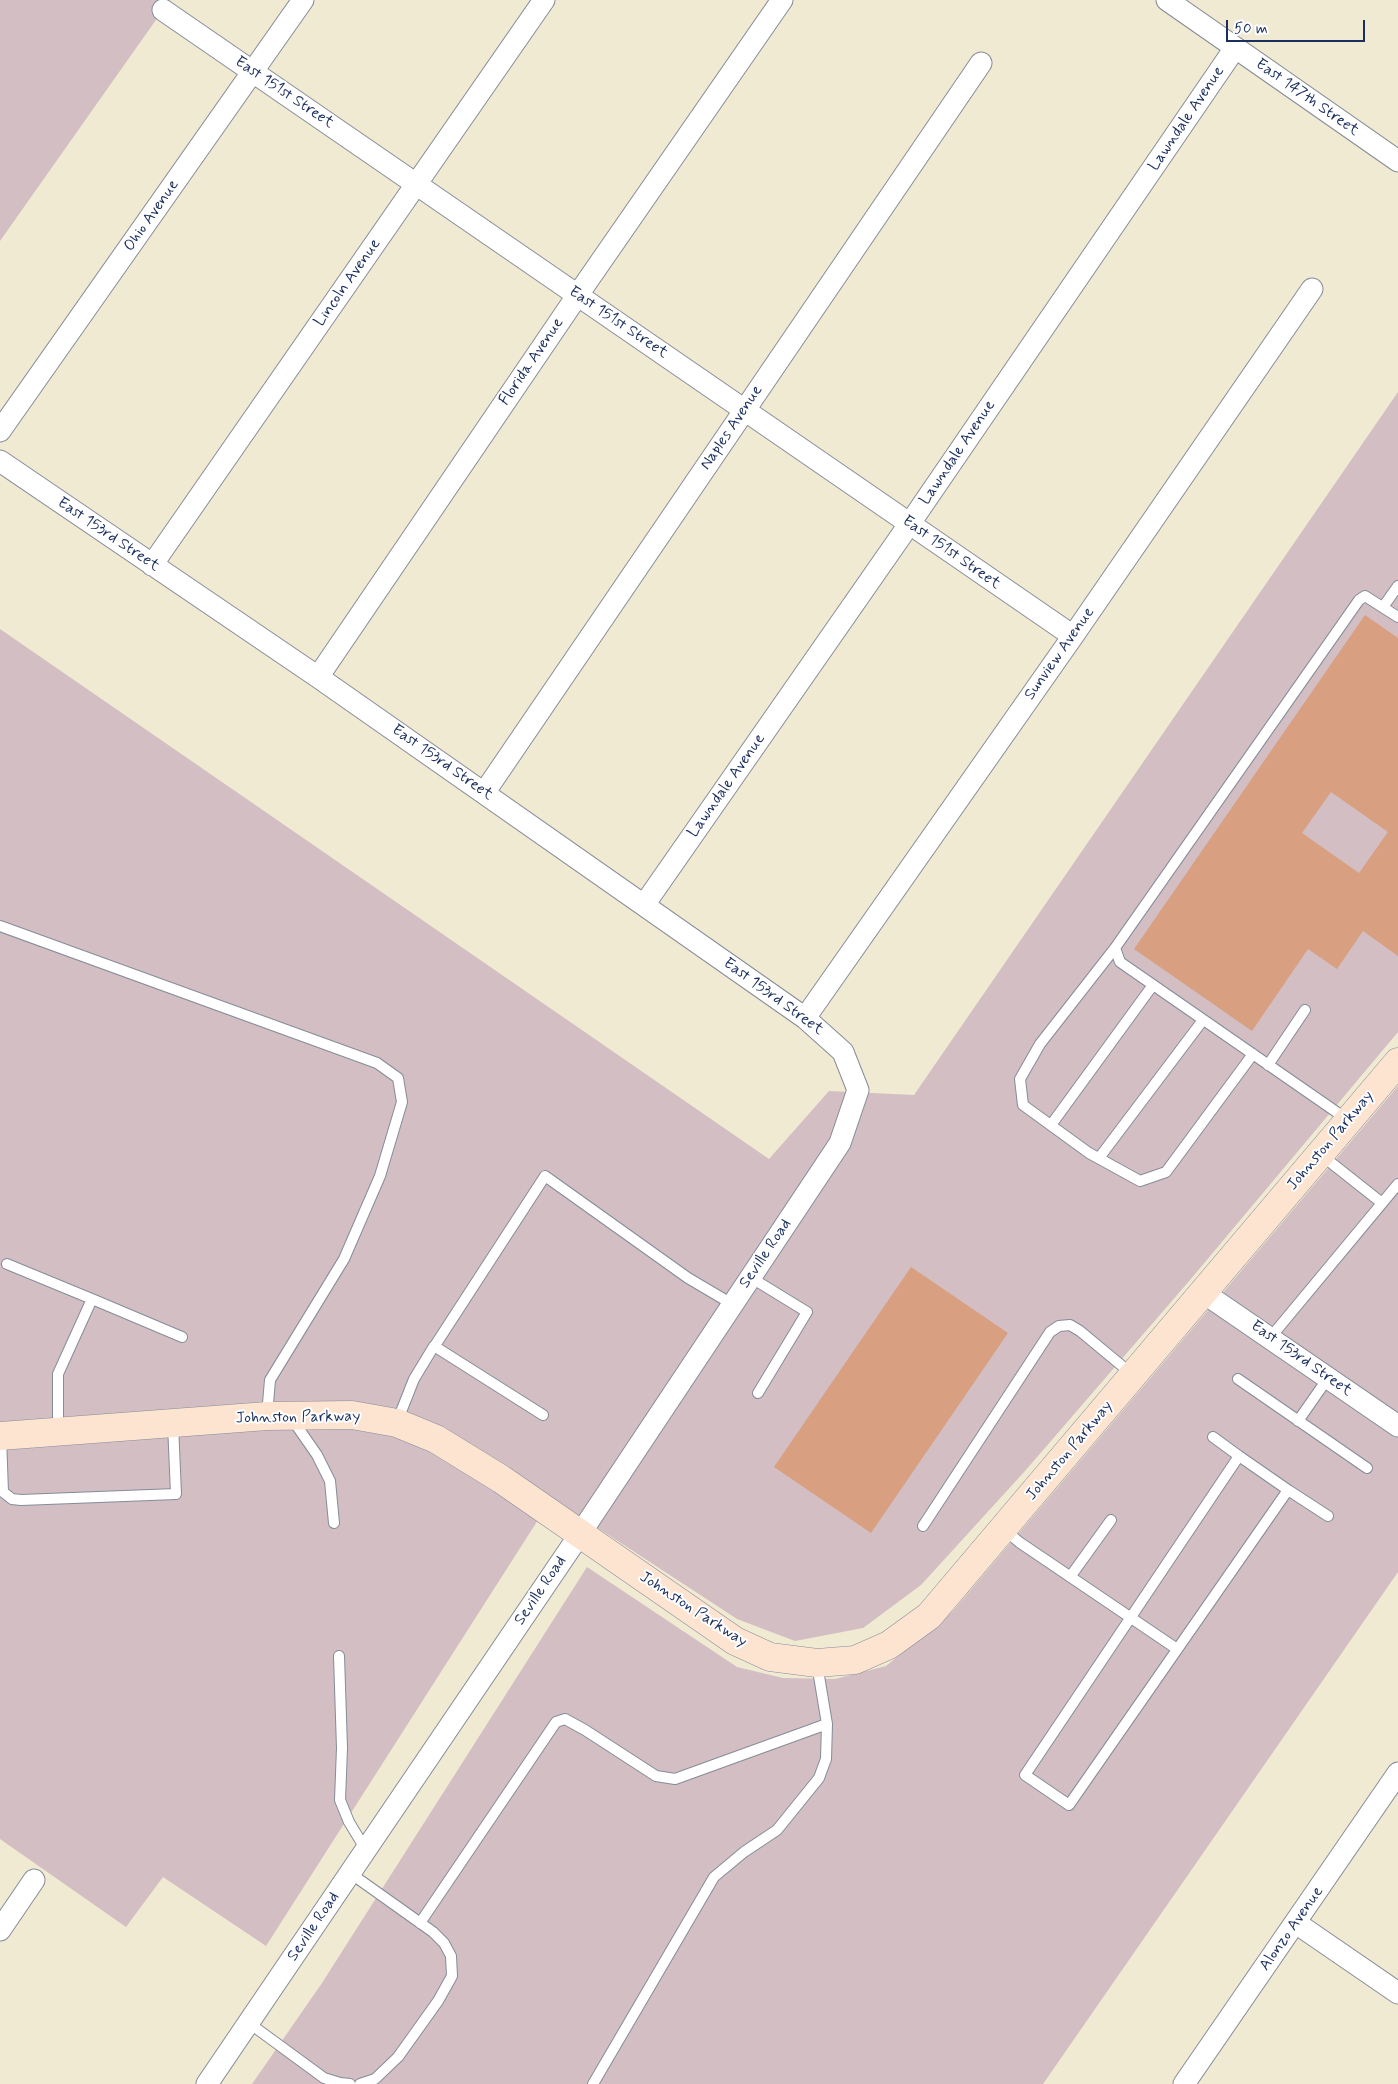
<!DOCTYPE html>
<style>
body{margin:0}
#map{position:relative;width:1398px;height:2084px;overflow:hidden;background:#f1ead3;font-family:Mynerve,sans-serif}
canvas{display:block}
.scale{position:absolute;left:1226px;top:20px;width:139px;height:22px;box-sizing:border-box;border:2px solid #1b2f5e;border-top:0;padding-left:6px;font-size:15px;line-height:18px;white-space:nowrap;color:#1b2f5e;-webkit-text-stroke:4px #fff;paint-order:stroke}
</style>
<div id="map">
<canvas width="1398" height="2084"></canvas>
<div class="scale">50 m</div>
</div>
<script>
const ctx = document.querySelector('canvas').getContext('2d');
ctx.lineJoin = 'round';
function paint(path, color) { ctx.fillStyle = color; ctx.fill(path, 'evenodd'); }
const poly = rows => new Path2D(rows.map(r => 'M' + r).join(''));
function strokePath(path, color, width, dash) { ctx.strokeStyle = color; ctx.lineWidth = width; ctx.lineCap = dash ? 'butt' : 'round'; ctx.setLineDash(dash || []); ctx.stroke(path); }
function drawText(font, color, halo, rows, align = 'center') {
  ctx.font = font + ' Mynerve,sans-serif'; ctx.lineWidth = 4; ctx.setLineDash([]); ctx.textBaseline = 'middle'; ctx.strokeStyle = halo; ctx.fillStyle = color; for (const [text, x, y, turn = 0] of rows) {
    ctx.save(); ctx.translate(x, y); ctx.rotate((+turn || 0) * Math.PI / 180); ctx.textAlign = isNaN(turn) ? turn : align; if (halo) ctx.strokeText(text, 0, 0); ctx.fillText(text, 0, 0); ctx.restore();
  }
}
paint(poly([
 [0,0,170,0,0,241],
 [1398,392,1398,1032,1190,1280,1025,1471,921,1585,863,1628,795,1641,737,1619,552,1498,266,1946,163,1877,126,1927,0,1839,0,629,769,1159,829,1091,914,1095],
 [1398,1086,1398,1572,1043,2084,252,2084,322,1983,587,1567,737,1667,783,1678,835,1679,886,1666,952,1612]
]), '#d2bec3');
paint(poly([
 [1365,615,1398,638,1398,956,1363,931,1337,969,1308,949,1252,1031,1134,949],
 [1331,792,1388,832,1359,873,1302,833],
 [911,1267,1008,1333,871,1533,774,1467]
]), '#d8a080');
const lane = poly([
 [1383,607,1398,586],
 [0,926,377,1063,398,1078,402,1102,380,1176,344,1259,270,1380,267,1415],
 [1115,948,1040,1044,1020,1079,1023,1105,1089,1153,1140,1181,1166,1172,1253,1054],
 [1268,1065,1305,1010],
 [1348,1120,1120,962,1115,948,1359,600,1365,596,1398,617],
 [1051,1125,1153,985],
 [1320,1154,1382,1203],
 [1099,1158,1203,1020],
 [7,1264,92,1299],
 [750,1277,807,1312,758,1393],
 [1270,1338,1398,1184],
 [434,1347,545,1176,688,1278,732,1304],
 [1238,1379,1367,1468],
 [292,1419,317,1455,330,1481,334,1523],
 [1298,1421,1328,1378],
 [397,1422,414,1379,434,1346,543,1415],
 [58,1430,58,1374,92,1299,182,1337],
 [1,1437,3,1492,12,1499,21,1500,176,1494,173,1424],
 [1213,1437,1239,1456,1025,1775,1069,1805,1288,1490,1239,1456],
 [1288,1490,1328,1516],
 [923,1526,1050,1332,1059,1326,1070,1325,1080,1331,1133,1375],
 [1004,1529,1019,1542,1177,1649],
 [1070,1577,1111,1520],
 [339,1656,342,1748,340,1800,349,1822,366,1850],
 [350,1873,433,1932,444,1943,451,1956,452,1976,438,2001,398,2057,375,2079,360,2084],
 [420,1923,556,1722,565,1719,585,1730,656,1776,675,1779,827,1724],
 [249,2023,324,2078,340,2083,350,2084],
 [593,2084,714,1877,744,1852,777,1830,819,1778,826,1759,827,1724,817,1664]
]);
const street = poly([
 [1167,0,1398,161],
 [163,10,1073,636],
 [0,431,303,0],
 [0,461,318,677,805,1018,843,1052,858,1090,840,1143,580,1534,207,2084],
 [152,565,544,0],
 [318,677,577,296,782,0],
 [484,793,981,63],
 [644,905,917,513,1235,48],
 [805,1018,1073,636,1312,289],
 [1204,1293,1398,1426],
 [1296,1923,1398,1993],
 [0,1930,34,1880],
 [1184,2084,1398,1773]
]);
const secondary = poly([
 [0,1436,267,1416,352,1415,397,1423,436,1439,501,1479,735,1641,770,1657,817,1663,855,1660,889,1645,929,1616,1398,1062]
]);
strokePath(lane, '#868c98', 12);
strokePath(street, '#868c98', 23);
strokePath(secondary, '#868c98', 29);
strokePath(lane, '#fff', 10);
strokePath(street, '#fff', 21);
strokePath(secondary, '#fde4d1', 28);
drawText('16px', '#1b2f5e', '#fff', [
 ["East 151st Street",284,93,34],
 ["East 147th Street",1307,98,35],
 ["Lawndale Avenue",1187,119,-56],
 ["Ohio Avenue",152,216,-55],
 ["Lincoln Avenue",348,283,-55],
 ["East 151st Street",618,323,34],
 ["Florida Avenue",532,362,-56],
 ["Naples Avenue",732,428,-56],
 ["Lawndale Avenue",958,453,-56],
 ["East 153rd Street",108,535,34],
 ["East 151st Street",951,553,35],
 ["Sunview Avenue",1060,654,-55],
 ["East 153rd Street",442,763,35],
 ["Lawndale Avenue",727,786,-55],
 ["East 153rd Street",773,997,36],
 ["Johnston Parkway",1331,1141,-50],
 ["Seville Road",766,1254,-56],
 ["East 153rd Street",1301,1359,35],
 ["Johnston Parkway",298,1418,-1],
 ["Johnston Parkway",1070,1451,-50],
 ["Seville Road",541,1591,-56],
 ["Johnston Parkway",693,1610,33],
 ["Seville Road",314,1927,-56],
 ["Alonzo Avenue",1292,1929,-55]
]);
</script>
